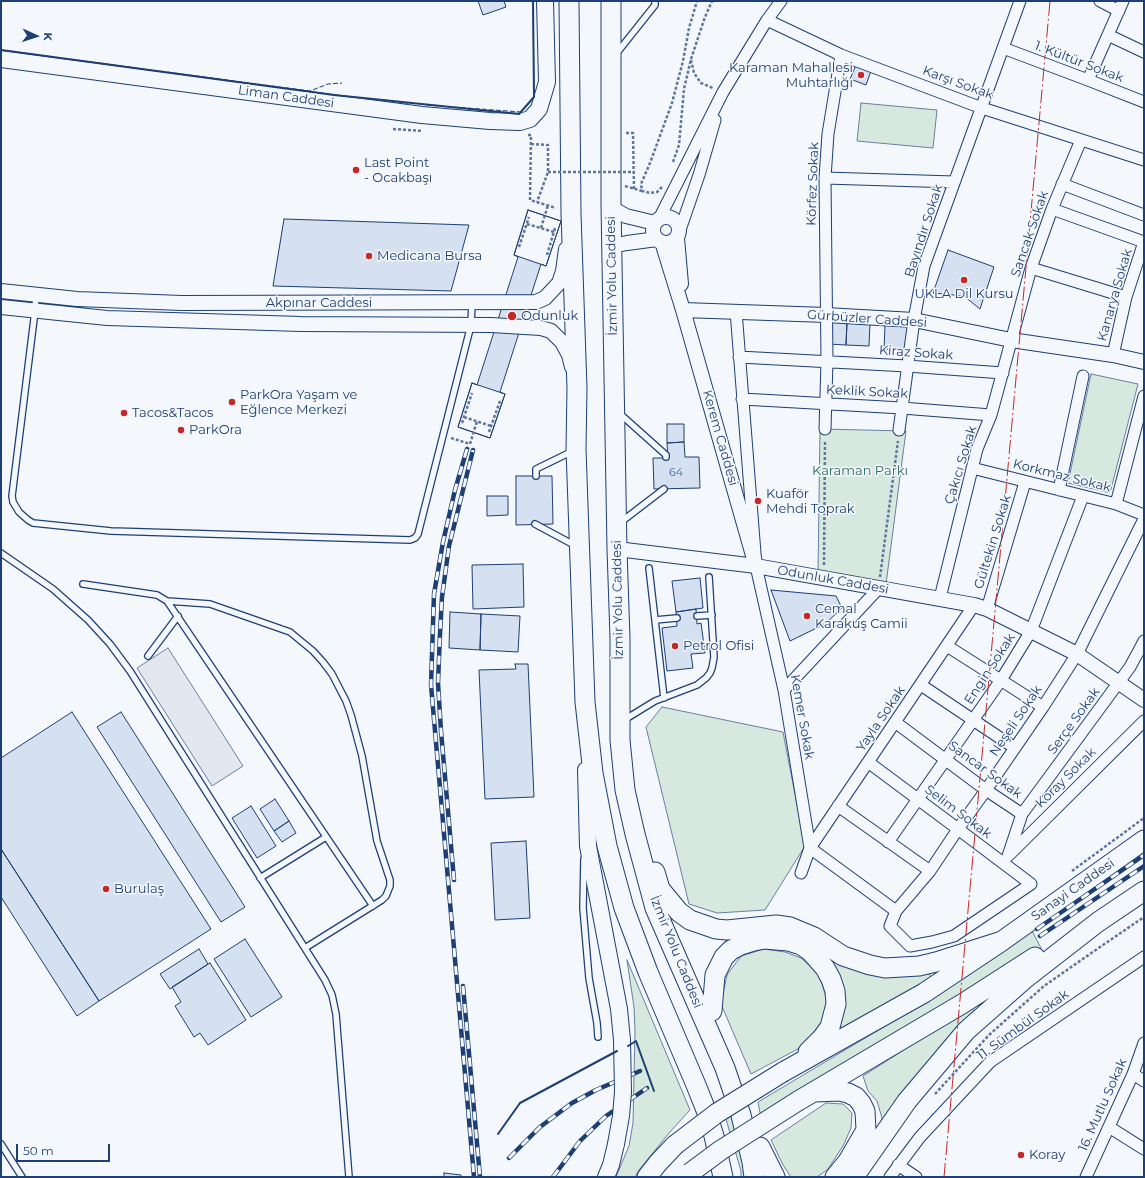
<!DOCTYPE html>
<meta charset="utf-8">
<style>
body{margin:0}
#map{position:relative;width:1145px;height:1178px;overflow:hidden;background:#f4f7fb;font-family:Montserrat,sans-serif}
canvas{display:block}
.frame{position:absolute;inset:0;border:2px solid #1d3f73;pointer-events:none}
.north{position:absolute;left:16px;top:16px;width:40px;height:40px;-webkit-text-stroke:3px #f4f7fb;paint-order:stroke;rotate:93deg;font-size:11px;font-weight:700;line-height:16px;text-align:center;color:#1d3f73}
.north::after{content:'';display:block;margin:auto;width:14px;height:18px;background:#1d3f73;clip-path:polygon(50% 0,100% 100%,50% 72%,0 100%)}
.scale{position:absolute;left:16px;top:1144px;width:94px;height:18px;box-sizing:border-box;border:2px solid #1d3f73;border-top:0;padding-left:5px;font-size:12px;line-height:14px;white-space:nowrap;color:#1d3f73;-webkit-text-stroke:3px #f4f7fb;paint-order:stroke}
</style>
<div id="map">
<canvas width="1145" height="1178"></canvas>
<div class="frame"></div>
<div class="north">K</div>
<div class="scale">50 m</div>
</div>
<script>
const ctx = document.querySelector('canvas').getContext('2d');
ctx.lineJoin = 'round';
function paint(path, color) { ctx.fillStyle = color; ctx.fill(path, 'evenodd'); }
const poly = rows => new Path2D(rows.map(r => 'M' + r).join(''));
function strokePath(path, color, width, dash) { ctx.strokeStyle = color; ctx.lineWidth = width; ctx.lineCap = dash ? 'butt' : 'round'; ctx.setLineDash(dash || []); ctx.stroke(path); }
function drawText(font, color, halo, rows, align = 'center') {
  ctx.font = font + ' Montserrat,sans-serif'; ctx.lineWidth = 3; ctx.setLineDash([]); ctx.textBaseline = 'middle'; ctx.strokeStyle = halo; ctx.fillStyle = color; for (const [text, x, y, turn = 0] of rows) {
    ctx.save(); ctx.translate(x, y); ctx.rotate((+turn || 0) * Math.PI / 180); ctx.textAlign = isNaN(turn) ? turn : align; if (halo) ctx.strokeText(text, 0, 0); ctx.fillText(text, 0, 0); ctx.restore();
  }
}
const green = poly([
 [861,103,937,110,933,148,857,141,861,103],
 [1091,374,1138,384,1110,493,1068,483,1091,374],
 [820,429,906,431,886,584,818,573,820,429],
 [662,707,783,732,805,846,765,910,717,913,689,904,646,727,662,707],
 [1031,929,1041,948,761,1118,758,1102,912,1010,1031,929],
 [816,947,929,972,931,979,832,1040,842,1014,816,947],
 [764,949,785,952,801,958,819,974,827,1000,822,1024,809,1043,751,1074,721,1004,727,975,741,956,764,949],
 [627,960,690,1110,669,1133,639,1170,635,1177,616,1177,629,1146,633,1123,635,1031,634,1007,627,960],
 [971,1007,975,1012,924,1066,879,1128,882,1118,877,1101,868,1091,863,1076,971,1007],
 [826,1103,843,1104,852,1113,851,1128,843,1146,828,1169,817,1177,791,1177,783,1165,771,1140,826,1103],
 [734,1115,749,1177,741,1177,741,1171,726,1119,734,1115]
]);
paint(green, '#d7e8df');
strokePath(green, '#687fa3', 1);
const parking = poly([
 [168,648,243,766,212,786,137,668,168,648]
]);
paint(parking, '#e3e8f0');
strokePath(parking, '#687fa3', 1);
const building = poly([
 [478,1,504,1,506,7,483,15,478,1],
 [856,65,871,71,866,85,850,79,856,65],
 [528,210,561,221,546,266,541,264,500,392,505,394,490,438,458,427,472,383,477,385,518,257,514,255,528,210],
 [528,210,561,221,546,266,514,255,528,210],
 [284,219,469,225,451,291,273,286,284,219],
 [948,250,994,267,980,309,964,296,933,293,948,250],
 [830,321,847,322,846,345,828,344,830,321],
 [847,322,870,323,869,346,846,345,847,322],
 [885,325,908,326,906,350,884,349,885,325],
 [472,383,505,394,490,438,458,427,472,383],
 [667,424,684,424,684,442,667,443,667,424],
 [684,442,685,457,699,457,700,488,654,489,653,458,668,458,667,443,684,442],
 [516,476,552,476,553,524,516,525,516,476],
 [487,496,508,496,508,515,487,516,487,496],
 [523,564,524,607,473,609,472,565,523,564],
 [700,578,703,608,676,612,672,581,700,578],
 [771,590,836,596,842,608,825,624,790,641,771,590],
 [696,609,697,624,701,623,705,653,691,654,693,668,667,671,662,628,677,626,676,612,696,609],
 [450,612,481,614,480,650,449,648,450,612],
 [481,614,520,616,518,652,480,650,481,614],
 [515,664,528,664,534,797,485,799,479,670,516,669,515,664],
 [72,712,211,929,99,1001,1,849,1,758,72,712],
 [121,712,245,907,221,922,97,727,121,712],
 [275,799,289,821,274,831,260,809,275,799],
 [251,806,276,846,257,858,232,818,251,806],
 [289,821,296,833,282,842,274,831,289,821],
 [526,841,530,918,495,920,491,843,526,841],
 [1,849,99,1001,77,1016,1,897,1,849],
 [245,939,282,997,251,1017,214,959,245,939],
 [199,949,208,964,170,989,160,974,199,949],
 [210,963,246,1020,208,1045,200,1033,194,1037,175,1006,181,1002,172,987,210,963],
 [444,1173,461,1175,461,1177,444,1177,444,1173]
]);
paint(building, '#d5e0f0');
strokePath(building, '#1d3f73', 1);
const service = poly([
 [616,54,655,5,655,1],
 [36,295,35,311,12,496,13,502,19,512,28,520,33,523,111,531,410,540,415,538,418,534,471,325,472,303],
 [619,413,666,455,666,457],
 [536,476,536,469,573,451],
 [621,522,664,489],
 [535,524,576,546],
 [1,553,53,589,88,620,110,644,130,671,325,980,332,995,336,1014,349,1177],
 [649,568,664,698],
 [83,584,157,595,167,601,373,906],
 [167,601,210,604,290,632,313,651,323,662,332,674,346,701,351,715,362,756,377,841,390,880,390,886,386,896,382,900,305,948],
 [697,616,712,615],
 [655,620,677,618],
 [148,656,178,616],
 [624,720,655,701,697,685,706,678,710,673,712,668,714,657,709,577],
 [584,859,583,908,589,978,597,1023,598,1037],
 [260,878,326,837],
 [1,1144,22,1177]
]);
const minor = poly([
 [1100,1,1119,11],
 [767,20,841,55,982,108,1144,160],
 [1108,35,1144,52],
 [1003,48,1088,80,1144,102],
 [1088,80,1123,1],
 [825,178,954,182],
 [1062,184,1144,215],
 [1052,209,1144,242],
 [659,219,723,92,767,20,781,1],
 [679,233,699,175,715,120],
 [1031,268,1126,297],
 [736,311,756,566,784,690,810,848,801,873],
 [1113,355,1126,297,1144,242],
 [739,357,907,366,1003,373],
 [742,399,902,408,991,415],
 [825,429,827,361,825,178,828,134,841,55],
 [899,430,914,320,924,266,1020,1],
 [972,468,1116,504,1144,515],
 [1059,490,1083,376],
 [1116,504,1144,396],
 [940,598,977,449,991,415,1031,268,1052,209,1081,140],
 [987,609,1025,482],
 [947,646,1043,707],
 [921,685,1015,748],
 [784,690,879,588],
 [895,722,986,790,1022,814,1008,856],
 [868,762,958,829,1031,884,954,936,932,942,910,946,890,926,896,911,930,871,958,829,986,790,1043,707,1077,654,1144,519],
 [838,806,930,871],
 [1022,814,1130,667,1144,641],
 [888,842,1001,680,1031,631,1083,496],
 [1010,854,1144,721],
 [896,911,810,848,974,605],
 [1133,1074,1144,1081],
 [1109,1127,1144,1149],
 [898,1165,916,1177],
 [890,1177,920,1137,990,1062,1144,957],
 [1086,1177,1133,1074,1144,1043]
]);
const tertiary = poly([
 [611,205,615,210,626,216,655,223],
 '653 230a13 13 0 1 1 26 0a13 13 0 1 1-26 0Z',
 [677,238,681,284],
 [662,242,683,310,756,566],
 [612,253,617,245,627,243,657,239],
 [1,291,77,299,182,303,536,302,545,298,559,283,563,271,566,249],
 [1,307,107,318,301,324,491,325,541,328,551,331,562,342,569,355,572,367],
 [683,310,826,315,914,320,1011,340,1113,355,1144,362],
 [617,549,756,566,974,605,987,609,1077,654,1144,700]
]);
const secondary = poly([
 [1,59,422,115,490,121,520,122,530,119,539,109,547,82,545,1],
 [586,770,588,846,619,1009,622,1040],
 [606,1177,611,1165,616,1144]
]);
const trunk = poly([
 [569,1,571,213,577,388,576,449,585,702,593,773,607,846,624,908,648,972,696,1085,706,1110,714,1136,723,1177],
 [611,1,611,205,617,549,620,638,620,740,625,790,635,834,655,908,725,1068,741,1115,752,1162,754,1177],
 [655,872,660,889,679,912,690,920,716,929,727,930,776,925,790,927,814,937,843,956,870,965,885,968,919,966,936,962,1002,941],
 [712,1011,715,975,724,957,731,950,741,945,754,941,765,939,788,941,801,945,810,951,825,968,831,979,835,991,836,1004,830,1027,822,1038,808,1052],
 [783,1072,924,993,1002,941,1144,840],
 [815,1092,839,1091,848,1093,856,1097,861,1103,865,1111,866,1130,848,1161,835,1177],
 [798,1101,962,1004,1035,957],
 [760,1147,775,1177],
 [647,1177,658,1163,675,1145],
 [854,1177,907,1101,966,1031,1026,978,1098,922,1144,891]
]);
strokePath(service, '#1d3f73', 8);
strokePath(minor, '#1d3f73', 13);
strokePath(tertiary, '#1d3f73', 16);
strokePath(secondary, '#1d3f73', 18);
strokePath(trunk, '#1d3f73', 21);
strokePath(poly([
 [691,60,694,73,701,83,713,88],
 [393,129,423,131],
 [626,133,633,133,634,189],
 [528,135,531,135,530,200,556,208],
 [531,144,548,145,548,172,537,202],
 [673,162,679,145,684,89,691,59,705,17,712,1],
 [625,186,642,191],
 [662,187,657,192,650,193,642,191,641,184,650,163,672,103,683,61,689,28,697,1],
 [527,224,554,232],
 [541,228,548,205],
 [519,247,529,217],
 [547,255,555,228],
 [464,417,491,426],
 [462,423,472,393],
 [489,432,500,401],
 [451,438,470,444,477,421],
 [824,565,825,440],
 [880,577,898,441],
 [1072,871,1144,818],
 [935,1094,989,1035,1044,986,1100,947,1144,917]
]), '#5e769c', 2.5, [3, 2]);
strokePath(service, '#f4f7fb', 5.5);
strokePath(minor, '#f4f7fb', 11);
strokePath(tertiary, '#f4f7fb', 14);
strokePath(secondary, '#f4f7fb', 16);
strokePath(trunk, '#f4f7fb', 19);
const rail = poly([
 [467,449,455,490,443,542,434,594,431,685,474,1177],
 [454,880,441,731,438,683,440,634,442,597,449,546,473,450],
 [1037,929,1144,855],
 [1040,936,1144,866],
 [463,986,480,1177],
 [509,1158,540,1127,572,1103,596,1090,640,1071],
 [553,1177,580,1141,606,1116,647,1088]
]);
strokePath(rail, '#1d3f73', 4.5);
strokePath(rail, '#f4f7fb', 3, [9]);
const secondaryBridge = poly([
 [616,1144,621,1116,623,1092,622,1040]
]);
const trunkBridge = poly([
 [675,1145,717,1113,783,1072],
 [690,1173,721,1150,798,1101]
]);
strokePath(secondaryBridge, '#1d3f73', 18, []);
strokePath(trunkBridge, '#1d3f73', 21, []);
strokePath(poly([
 [548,172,634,172]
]), '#5e769c', 2.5, [3, 2]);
strokePath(secondaryBridge, '#f4f7fb', 16);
strokePath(trunkBridge, '#f4f7fb', 19);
strokePath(poly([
 [1,50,310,91,328,84,342,83],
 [334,95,371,99],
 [385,100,408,104],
 [426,105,521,112,534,97,533,1]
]), '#1d3f73', 1, [5, 2]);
strokePath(poly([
 [1,50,334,95,519,114,534,97,533,1],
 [628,1046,636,1041,654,1091],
 [498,1134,520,1103,617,1051]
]), '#1d3f73', 2);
strokePath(poly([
 [944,1177,1050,1]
]), '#c62828', 1, [14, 3, 2, 3]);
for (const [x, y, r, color] of [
 [861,75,4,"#c62828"],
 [356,170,4,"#c62828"],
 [369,256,4,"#c62828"],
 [964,280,4,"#c62828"],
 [512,316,5,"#c62828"],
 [232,402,4,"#c62828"],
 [124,413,4,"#c62828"],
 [181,430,4,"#c62828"],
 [758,501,4,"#c62828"],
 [807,616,4,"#c62828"],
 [675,646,4,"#c62828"],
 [106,889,4,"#c62828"],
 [1021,1155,4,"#c62828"]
]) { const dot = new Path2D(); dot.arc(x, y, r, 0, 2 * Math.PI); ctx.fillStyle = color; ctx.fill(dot); strokePath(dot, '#f4f7fb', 1.5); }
drawText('11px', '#4b6792', null, [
 ["64",676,473]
]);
drawText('13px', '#1d3f73', '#f4f7fb', [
 ["1. Kültür Sokak",1079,62,21],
 ["Karşı Sokak",958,83,20],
 ["Liman Caddesi",286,97,8],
 ["Körfez Sokak",813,184,-88],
 ["Bayındır Sokak",924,231,-72],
 ["Sancak Sokak",1030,234,-71],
 ["İzmir Yolu Caddesi",612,276,-91],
 ["Kanarya Sokak",1115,295,-74],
 ["Akpınar Caddesi",319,303],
 ["Gürbüzler Caddesi",867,319,4],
 ["Kiraz Sokak",916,353,4],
 ["Keklik Sokak",867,392,3],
 ["Kerem Caddesi",720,438,74],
 ["Çakıcı Sokak",961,465,-73],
 ["Korkmaz Sokak",1062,476,14],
 ["Gültekin Sokak",993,542,-73],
 ["Odunluk Caddesi",833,580,10],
 ["İzmir Yolu Caddesi",618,600,-91],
 ["Engin Sokak",990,669,-57],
 ["Kemer Sokak",802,717,80],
 ["Yayla Sokak",881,719,-56],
 ["Neşeli Sokak",1016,721,-56],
 ["Serçe Sokak",1074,721,-54],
 ["Sancar Sokak",985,770,36],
 ["Koray Sokak",1066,778,-45],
 ["Selim Sokak",958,812,37],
 ["Sanayi Caddesi",1073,890,-35],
 ["İzmir Yolu Caddesi",676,952,68],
 ["11. Sümbül Sokak",1023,1025,-36],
 ["16. Mutlu Sokak",1103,1105,-66]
]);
drawText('13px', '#1d3f73', '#f4f7fb', [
 ["Karaman Mahallesi",853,68,"right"],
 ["Muhtarlığı",853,83,"right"],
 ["Last Point",364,163],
 ["- Ocakbaşı",364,178],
 ["Medicana Bursa",377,256],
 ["UKLA Dil Kursu",964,294,"center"],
 ["Odunluk",521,316],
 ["ParkOra Yaşam ve",240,395],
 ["Eğlence Merkezi",240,410],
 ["Tacos&Tacos",132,413],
 ["ParkOra",189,430],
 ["Kuaför",766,494],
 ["Mehdi Toprak",766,509],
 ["Cemal",815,609],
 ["Karakuş Camii",815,624],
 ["Petrol Ofisi",683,646],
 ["Burulaş",114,889],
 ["Koray",1029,1155]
], 'left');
drawText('13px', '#2c6c60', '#f4f7fb', [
 ["Karaman Parkı",860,471]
]);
</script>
